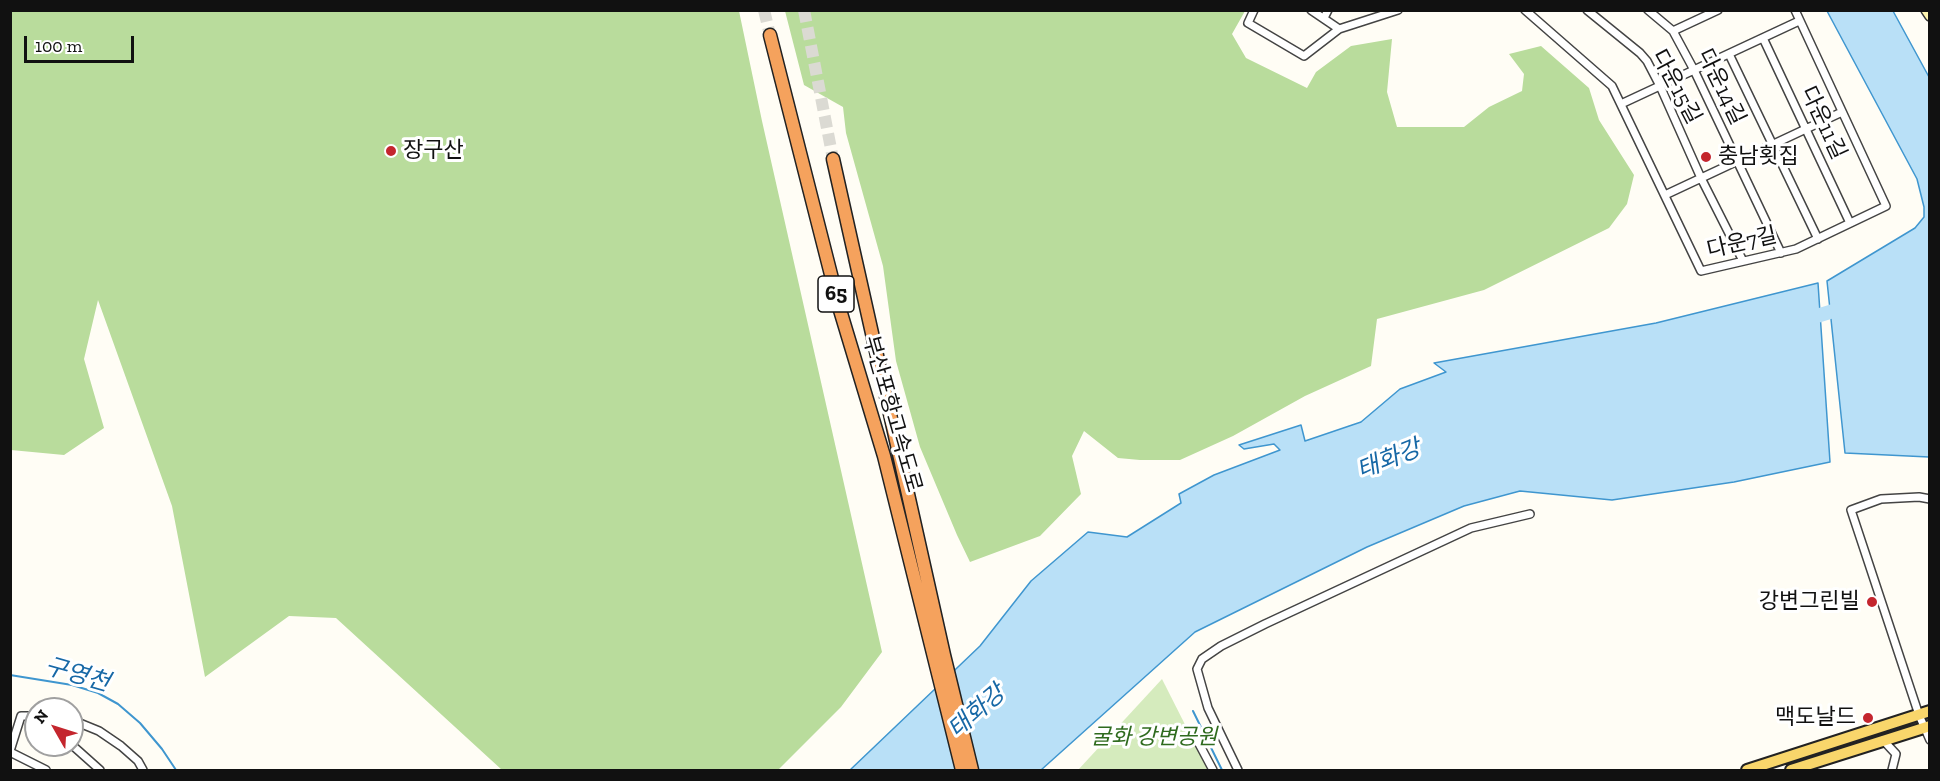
<!DOCTYPE html>
<meta charset="utf-8">
<style>
body{margin:0}
#map{position:relative;width:1940px;height:781px;overflow:hidden;background:#fffdf5;font-family:"Zilla Slab",serif}
canvas{display:block}
.frame{position:absolute;inset:0;border:12px solid #111;pointer-events:none}
.north{position:absolute;left:24px;top:697px;width:60px;height:60px;box-sizing:border-box;background:#fff;border:2px solid #a0a0a0;border-radius:50%;rotate:309deg;font-size:16px;font-weight:700;line-height:24px;text-align:center;color:#111}
.north::after{content:'';display:block;margin:auto;width:21px;height:27px;background:#c4262e;clip-path:polygon(50% 0,100% 100%,50% 72%,0 100%)}
.scale{position:absolute;left:24px;top:36px;width:110px;height:27px;box-sizing:border-box;border:3px solid #111;border-top:0;padding-left:8px;font-size:18px;line-height:21px;white-space:nowrap;color:#111;-webkit-text-stroke:4px #fff;paint-order:stroke}
</style>
<div id="map">
<canvas width="1940" height="781"></canvas>
<div class="frame"></div>
<div class="north">N</div>
<div class="scale">100 m</div>
</div>
<script>
const ctx = document.querySelector('canvas').getContext('2d');
ctx.lineJoin = 'round';
function paint(path, color) { ctx.fillStyle = color; ctx.fill(path, 'evenodd'); }
const poly = rows => new Path2D(rows.map(r => 'M' + r).join(''));
function strokePath(path, color, width, dash) { ctx.strokeStyle = color; ctx.lineWidth = width; ctx.lineCap = dash ? 'butt' : 'round'; ctx.setLineDash(dash || []); ctx.stroke(path); }
function drawText(font, color, halo, rows, align = 'center') {
  ctx.font = font + ' "Zilla Slab","Noto Sans KR",serif'; ctx.lineWidth = 6; ctx.setLineDash([]); ctx.textBaseline = 'middle'; ctx.strokeStyle = halo; ctx.fillStyle = color; for (const [text, x, y, turn = 0] of rows) {
    ctx.save(); ctx.translate(x, y); ctx.rotate((+turn || 0) * Math.PI / 180); ctx.textAlign = isNaN(turn) ? turn : align; if (halo) ctx.strokeText(text, 0, 0); ctx.fillText(text, 0, 0); ctx.restore();
  }
}
paint(poly([
 [1162,679,1208,770,1078,770]
]), '#d5ebbd');
paint(poly([
 [10,11,739,11,762,121,882,652,841,707,778,770,502,770,336,618,289,616,205,677,172,506,98,300,84,359,104,428,64,455,11,450],
 [785,11,1245,11,1232,34,1246,58,1307,88,1316,72,1351,46,1392,39,1387,92,1397,127,1464,127,1489,107,1522,91,1524,74,1509,54,1541,46,1589,88,1599,120,1634,175,1627,204,1609,228,1484,290,1377,319,1371,366,1305,396,1233,436,1180,460,1140,460,1118,458,1084,431,1072,456,1081,494,1040,536,970,562,957,535,920,447,896,361,883,266,846,133,843,107,804,85]
]), '#b9dc9c');
const water = poly([
 [1827,11,1893,11,1929,77,1929,457,1845,453,1827,281,1915,228,1924,217,1924,207,1917,179,1827,11],
 [1818,283,1830,462,1734,482,1612,500,1520,491,1464,506,1367,547,1195,632,1041,770,850,770,980,646,1031,581,1088,532,1127,537,1181,503,1179,494,1214,475,1280,450,1274,444,1244,449,1239,445,1301,425,1305,441,1361,422,1400,389,1446,372,1434,363,1656,323,1818,283]
]);
paint(water, '#b9e0f7');
strokePath(water, '#3f96cf', 1.5);
strokePath(poly([
 [10,675,72,685,98,693,118,704,140,723,162,749,176,770],
 [1193,711,1222,770]
]), '#3f96cf', 2);
strokePath(poly([
 [1804,320,1846,307]
]), '#b9e0f7', 14);
strokePath(poly([
 [764,10,770,35],
 [804,10,833,159]
]), '#dbdad3', 12, [12, 6]);
const street = poly([
 [1254,10,1248,23,1304,56,1339,29,1398,10],
 [1311,10,1339,29],
 [1525,10,1612,86,1701,271,1796,249,1886,206,1795,10],
 [1587,10,1640,53,1647,61,1660,86,1701,178,1743,261],
 [1648,10,1673,31,1694,70,1781,253],
 [1324,18,1328,10],
 [1673,31,1718,10],
 [1763,38,1850,223],
 [1729,54,1818,239],
 [1621,104,1799,21],
 [1665,195,1842,112],
 [1930,499,1919,497,1881,499,1851,510,1919,715,1930,740],
 [72,720,99,731,121,746,138,761,143,770],
 [1197,740,1213,770],
 [1883,740,1896,754,1892,770],
 [72,745,100,770],
 [10,751,21,716,36,716],
 [10,752,46,770],
 [1238,770,1208,708,1197,669,1202,659,1221,646,1265,624,1471,528,1530,514]
]);
const secondary = poly([
 [1926,10,1930,16]
]);
const primary = poly([
 [1747,770,1930,711],
 [1791,770,1930,726]
]);
const highway = poly([
 [770,35,840,310,884,456,962,770],
 [833,159,944,655,972,770]
]);
strokePath(street, '#444', 10);
strokePath(secondary, '#333', 12);
strokePath(primary, '#222', 14);
strokePath(highway, '#222', 15);
strokePath(street, '#fff', 7);
strokePath(secondary, '#fff6b0', 9);
strokePath(primary, '#f9d66b', 10);
strokePath(highway, '#f5a25d', 12);
for (const [x, y, r, color] of [
 [391,151,6,"#c4262e"],
 [1706,157,6,"#c4262e"],
 [1872,602,6,"#c4262e"],
 [1868,718,6,"#c4262e"]
]) { const dot = new Path2D(); dot.arc(x, y, r, 0, 2 * Math.PI); ctx.fillStyle = color; ctx.fill(dot); strokePath(dot, '#fff', 2); }
for (const [x, y, w] of [
 [836,294,36]
]) { const box = new Path2D(); box.roundRect(x - w / 2, y - 18, w, 36, 4.5); ctx.fillStyle = '#fff'; ctx.fill(box); strokePath(box, '#111', 1.5); }
drawText('bold 21px', '#111', null, [
 ["65",836,294]
]);
drawText('22px', '#111', '#fff', [
 ["다운15길",1676,87,62],
 ["다운14길",1721,87,64],
 ["다운11길",1823,123,65],
 ["다운7길",1742,243,-13],
 ["부산포항고속도로",892,414,74]
]);
drawText('22px', '#111', '#fff', [
 ["장구산",403,151],
 ["충남횟집",1718,157],
 ["강변그린빌",1860,602,"right"],
 ["맥도날드",1856,718,"right"]
], 'left');
drawText('italic 22px', '#2f6b1f', '#fff', [
 ["굴화 강변공원",1154,738]
]);
drawText('italic 24px', '#1768a6', '#fff', [
 ["태화강",1389,460,-22],
 ["구영천",77,675,16],
 ["태화강",977,712,-41]
]);
</script>
